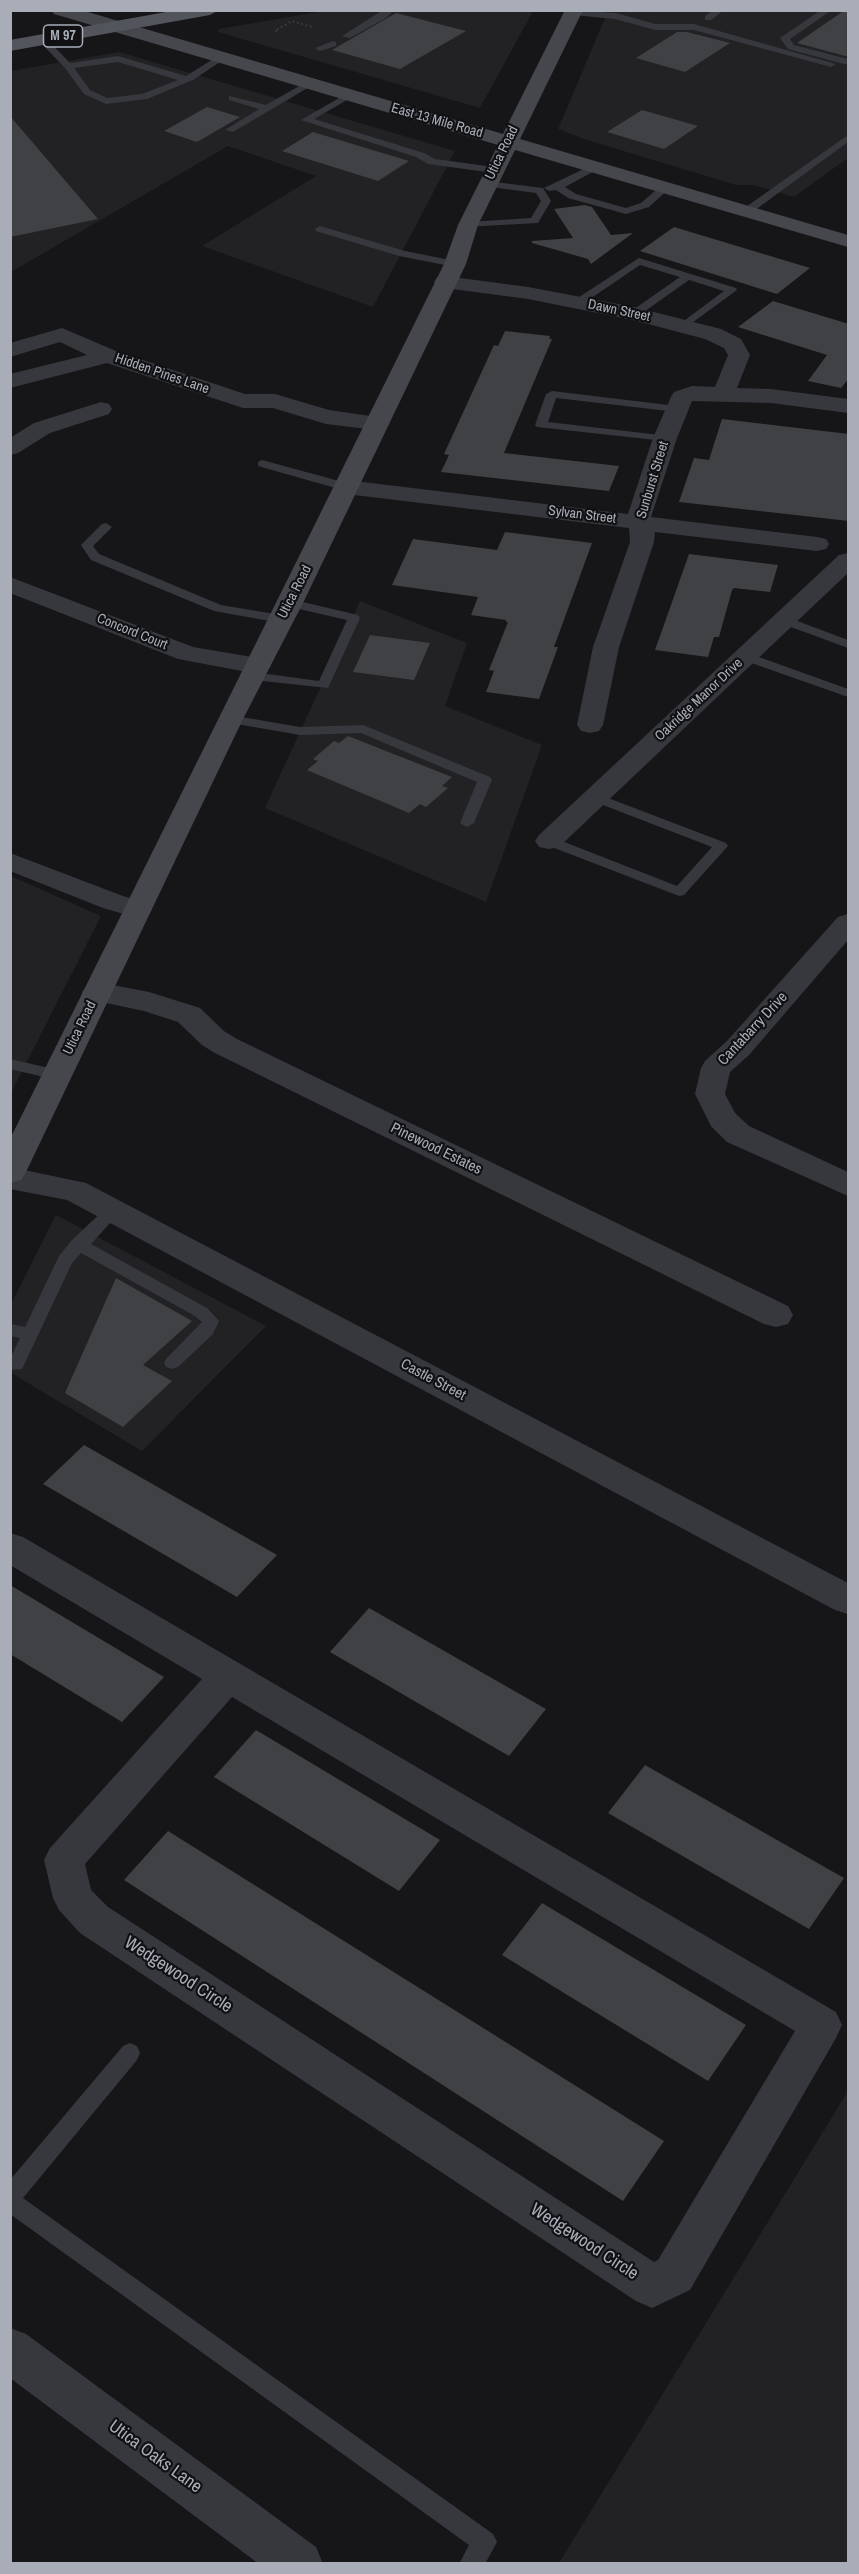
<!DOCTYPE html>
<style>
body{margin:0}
#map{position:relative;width:859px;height:2574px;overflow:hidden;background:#161618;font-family:"Archivo Narrow",sans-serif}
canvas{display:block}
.frame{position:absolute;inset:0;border:12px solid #a8adb8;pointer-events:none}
</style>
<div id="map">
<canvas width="859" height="2574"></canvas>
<div class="frame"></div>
</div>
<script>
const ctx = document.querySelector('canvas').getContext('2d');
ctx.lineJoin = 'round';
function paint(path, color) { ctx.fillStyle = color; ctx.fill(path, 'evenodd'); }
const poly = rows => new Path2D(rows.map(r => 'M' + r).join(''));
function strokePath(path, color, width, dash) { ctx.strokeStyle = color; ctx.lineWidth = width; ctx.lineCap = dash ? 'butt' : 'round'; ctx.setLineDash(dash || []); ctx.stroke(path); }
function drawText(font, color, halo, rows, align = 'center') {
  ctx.font = font + ' "Archivo Narrow",sans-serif'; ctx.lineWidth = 4.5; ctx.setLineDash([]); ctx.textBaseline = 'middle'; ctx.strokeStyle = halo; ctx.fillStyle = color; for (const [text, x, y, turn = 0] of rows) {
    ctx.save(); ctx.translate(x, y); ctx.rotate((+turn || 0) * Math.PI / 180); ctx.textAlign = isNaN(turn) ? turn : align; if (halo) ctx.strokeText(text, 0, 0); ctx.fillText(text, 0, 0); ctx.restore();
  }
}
paint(poly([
 [323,11,533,11,480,108,218,32,219,29],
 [608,11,848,11,848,158,794,197,754,185,736,185,584,139,558,129],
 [119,52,455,151,373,307,202,246,316,176,228,146,11,272,11,71],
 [360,601,467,643,445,706,542,745,486,902,265,808],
 [11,876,101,916,11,1093],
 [56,1215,266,1326,142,1451,11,1373,10,1306],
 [848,2091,848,2563,559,2563,681,2364]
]), '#222225');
paint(poly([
 [845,10,849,10,849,57,797,43],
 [396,13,466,31,400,69,332,50],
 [677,32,687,32,730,43,685,72,636,58],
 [207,107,240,117,197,142,164,131],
 [642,110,698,126,664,149,607,132],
 [10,116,98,219,10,237],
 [313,132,409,161,378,181,282,151],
 [585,205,592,207,611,235,633,233,591,264,588,259,532,243,532,241,573,238,554,209],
 [674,227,810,268,777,294,640,251],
 [773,301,849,324,849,378,841,388,808,381,827,355,738,327],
 [505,331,550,336,549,339,552,339,504,453,619,466,609,491,441,472,449,455,444,454,494,345,498,346],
 [722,419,849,434,849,521,679,502,694,458,709,460],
 [505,532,592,543,554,647,558,647,539,699,486,692,494,671,489,670,508,622,506,622,506,620,471,615,478,597,392,585,413,539,497,550],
 [689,554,778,565,770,592,734,588,732,590,719,637,714,637,708,657,655,650],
 [370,635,430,643,414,680,353,672],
 [348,736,452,777,442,786,448,788,426,807,420,804,409,813,307,770,318,761,313,759,334,741,339,743],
 [116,1278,192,1321,143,1365,172,1381,123,1427,65,1393],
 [84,1445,277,1555,237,1597,43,1484],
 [10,1585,164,1677,122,1722,10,1654],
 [369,1608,546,1709,509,1756,330,1652],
 [256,1730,440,1840,399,1891,214,1777],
 [645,1765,844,1878,809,1929,608,1813],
 [168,1831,664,2141,623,2201,124,1880],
 [542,1903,746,2025,708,2081,502,1955]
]), '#404145');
strokePath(poly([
 [277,31,275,31,292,21,312,27]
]), '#3d3f44', 2, [1.5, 3]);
paint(poly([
 [383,10,393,11,386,18,350,38,342,36,383,10],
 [569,10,616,13,655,24,694,24,836,64,831,67,694,30,655,30,615,19,573,15,570,14,569,10],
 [713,10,724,10,711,20,705,20,705,16,713,10],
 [821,10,832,10,790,39,794,45,848,59,848,65,788,49,780,38,821,10],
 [40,38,46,38,70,63,118,56,186,76,218,56,226,58,193,80,147,99,106,104,84,94,65,68,40,42,40,38],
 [118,62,178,80,142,94,107,98,90,90,74,68,118,62],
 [333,41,336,42,336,46,320,51,315,48,333,41],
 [308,81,313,84,311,86,233,132,225,130,259,109,229,100,229,96,266,105,308,81],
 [346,94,354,96,314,119,424,153,435,159,494,167,499,170,494,173,428,164,416,157,301,120,346,94],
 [848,135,848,142,751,213,743,213,743,209,848,135],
 [594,164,598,165,598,169,565,187,576,194,626,208,641,203,662,185,671,187,649,207,626,214,568,198,556,190,549,191,544,188,594,164],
 [487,181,543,188,551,201,538,223,464,227,463,225,468,222,531,218,541,201,536,193,483,186,482,184,487,181],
 [320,226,405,251,455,261,460,264,455,267,399,256,316,231,315,229,320,226],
 [639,258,736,288,737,290,685,328,680,325,681,323,724,291,689,280,638,316,630,316,630,312,680,277,640,265,581,305,573,305,573,301,639,258],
 [552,391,677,406,683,409,677,412,556,398,548,422,669,436,671,438,665,441,537,427,535,425,546,394,552,391],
 [262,460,350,484,352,487,346,491,258,466,258,462,262,460],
 [106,523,112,527,93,546,99,554,221,605,281,615,287,619,281,623,214,611,91,560,81,545,102,524,106,523],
 [290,599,358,615,360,618,328,688,253,680,247,676,253,672,319,681,347,620,286,606,284,603,286,600,290,599],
 [784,616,848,640,848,648,780,623,778,620,784,616],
 [745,652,848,689,848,697,740,659,739,656,745,652],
 [230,715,300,727,363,725,490,777,492,780,474,823,467,827,460,823,477,782,361,733,300,735,225,722,223,719,230,715],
 [595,793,726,843,728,846,684,895,679,896,544,844,542,841,544,838,554,838,677,886,712,847,590,800,588,797,595,793],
 [10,1059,62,1071,65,1075,57,1080,10,1069,10,1059],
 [113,1205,119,1207,121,1211,91,1244,207,1308,219,1321,213,1334,178,1367,172,1369,166,1367,164,1363,166,1359,202,1322,195,1316,81,1253,72,1263,22,1369,10,1370,10,1359,20,1338,10,1336,10,1324,25,1327,59,1256,72,1240,107,1207,113,1205],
 [130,2043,137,2046,140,2053,137,2060,23,2198,493,2534,497,2542,485,2564,459,2564,469,2545,10,2214,10,2180,123,2046,130,2043]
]), '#37383d');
paint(poly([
 [445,276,528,287,634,307,721,329,741,339,750,355,737,388,771,389,848,399,848,413,771,403,692,401,677,438,651,517,817,537,826,539,829,544,826,549,817,551,655,532,654,542,619,647,603,725,599,731,590,733,581,731,577,725,593,647,630,542,629,528,346,494,338,492,334,487,338,482,346,480,628,514,653,438,671,397,674,392,692,386,715,387,728,355,724,348,705,339,633,320,528,299,437,287,434,282,437,277,445,276],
 [62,328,116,351,245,394,275,394,329,410,384,418,387,423,384,428,376,430,326,424,273,408,243,408,107,363,10,388,10,374,87,355,60,342,10,357,10,343,62,328],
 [101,402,109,404,112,409,109,414,50,433,18,453,10,455,10,438,34,423,101,402],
 [848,553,848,573,559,847,549,849,539,847,535,841,539,835,839,555,848,553],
 [10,577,193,647,258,658,267,661,271,666,267,671,258,674,178,659,10,593,10,577],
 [10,853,123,896,148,903,152,909,148,915,138,918,103,908,10,871,10,853],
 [848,914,848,940,749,1055,730,1072,725,1094,735,1113,749,1126,848,1172,848,1196,727,1142,711,1126,695,1094,701,1068,705,1061,727,1041,838,917,848,914],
 [97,982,149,992,200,1008,224,1031,235,1038,788,1306,793,1315,788,1324,776,1327,764,1324,213,1052,202,1045,178,1022,144,1011,87,999,82,992,87,985,97,982],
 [10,1167,86,1183,848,1583,848,1614,835,1610,67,1200,10,1189,10,1167],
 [10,1533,23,1537,836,2012,842,2025,836,2038,690,2290,652,2308,636,2301,80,1933,59,1910,53,1898,44,1860,50,1848,202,1679,10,1565,10,1533],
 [232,1697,795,2031,658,2260,654,2262,108,1907,91,1890,85,1864,232,1697],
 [10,2328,26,2334,316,2547,323,2564,259,2564,10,2378,10,2328]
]), '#37383d');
paint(poly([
 [51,10,81,10,503,134,565,10,583,10,520,139,848,235,848,247,515,150,478,225,466,264,303,603,243,719,26,1172,21,1180,10,1183,10,1139,444,264,458,225,498,145,54,14,51,10]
]), '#45474d');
paint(poly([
 [177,10,219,10,210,15,10,51,10,40,177,10]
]), '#53555c');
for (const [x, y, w] of [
 [63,36,39]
]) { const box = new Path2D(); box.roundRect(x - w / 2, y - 11, w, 22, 4.5); ctx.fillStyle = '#111113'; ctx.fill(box); strokePath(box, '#a8adb8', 1.5); }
drawText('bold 14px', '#a8adb8', null, [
 ["M 97",63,36]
]);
drawText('14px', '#a8adb8', '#111113', [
 ["East 13 Mile Road",437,121,16],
 ["Utica Road",502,153,-64],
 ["Dawn Street",619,311,12],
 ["Hidden Pines Lane",162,374,19],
 ["Sunburst Street",653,480,-73],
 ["Sylvan Street",582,515,7],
 ["Utica Road",295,592,-63],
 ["Concord Court",132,632,22],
 ["Oakridge Manor Drive",699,700,-43],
 ["Utica Road",80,1028,-64]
]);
drawText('15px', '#a8adb8', '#111113', [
 ["Cantabarry Drive",753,1029,-47],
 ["Pinewood Estates",436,1149,26],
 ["Castle Street",433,1380,28]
]);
drawText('18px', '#a8adb8', '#111113', [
 ["Wedgewood Circle",178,1975,33],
 ["Wedgewood Circle",584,2242,33],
 ["Utica Oaks Lane",155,2457,36]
]);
</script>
